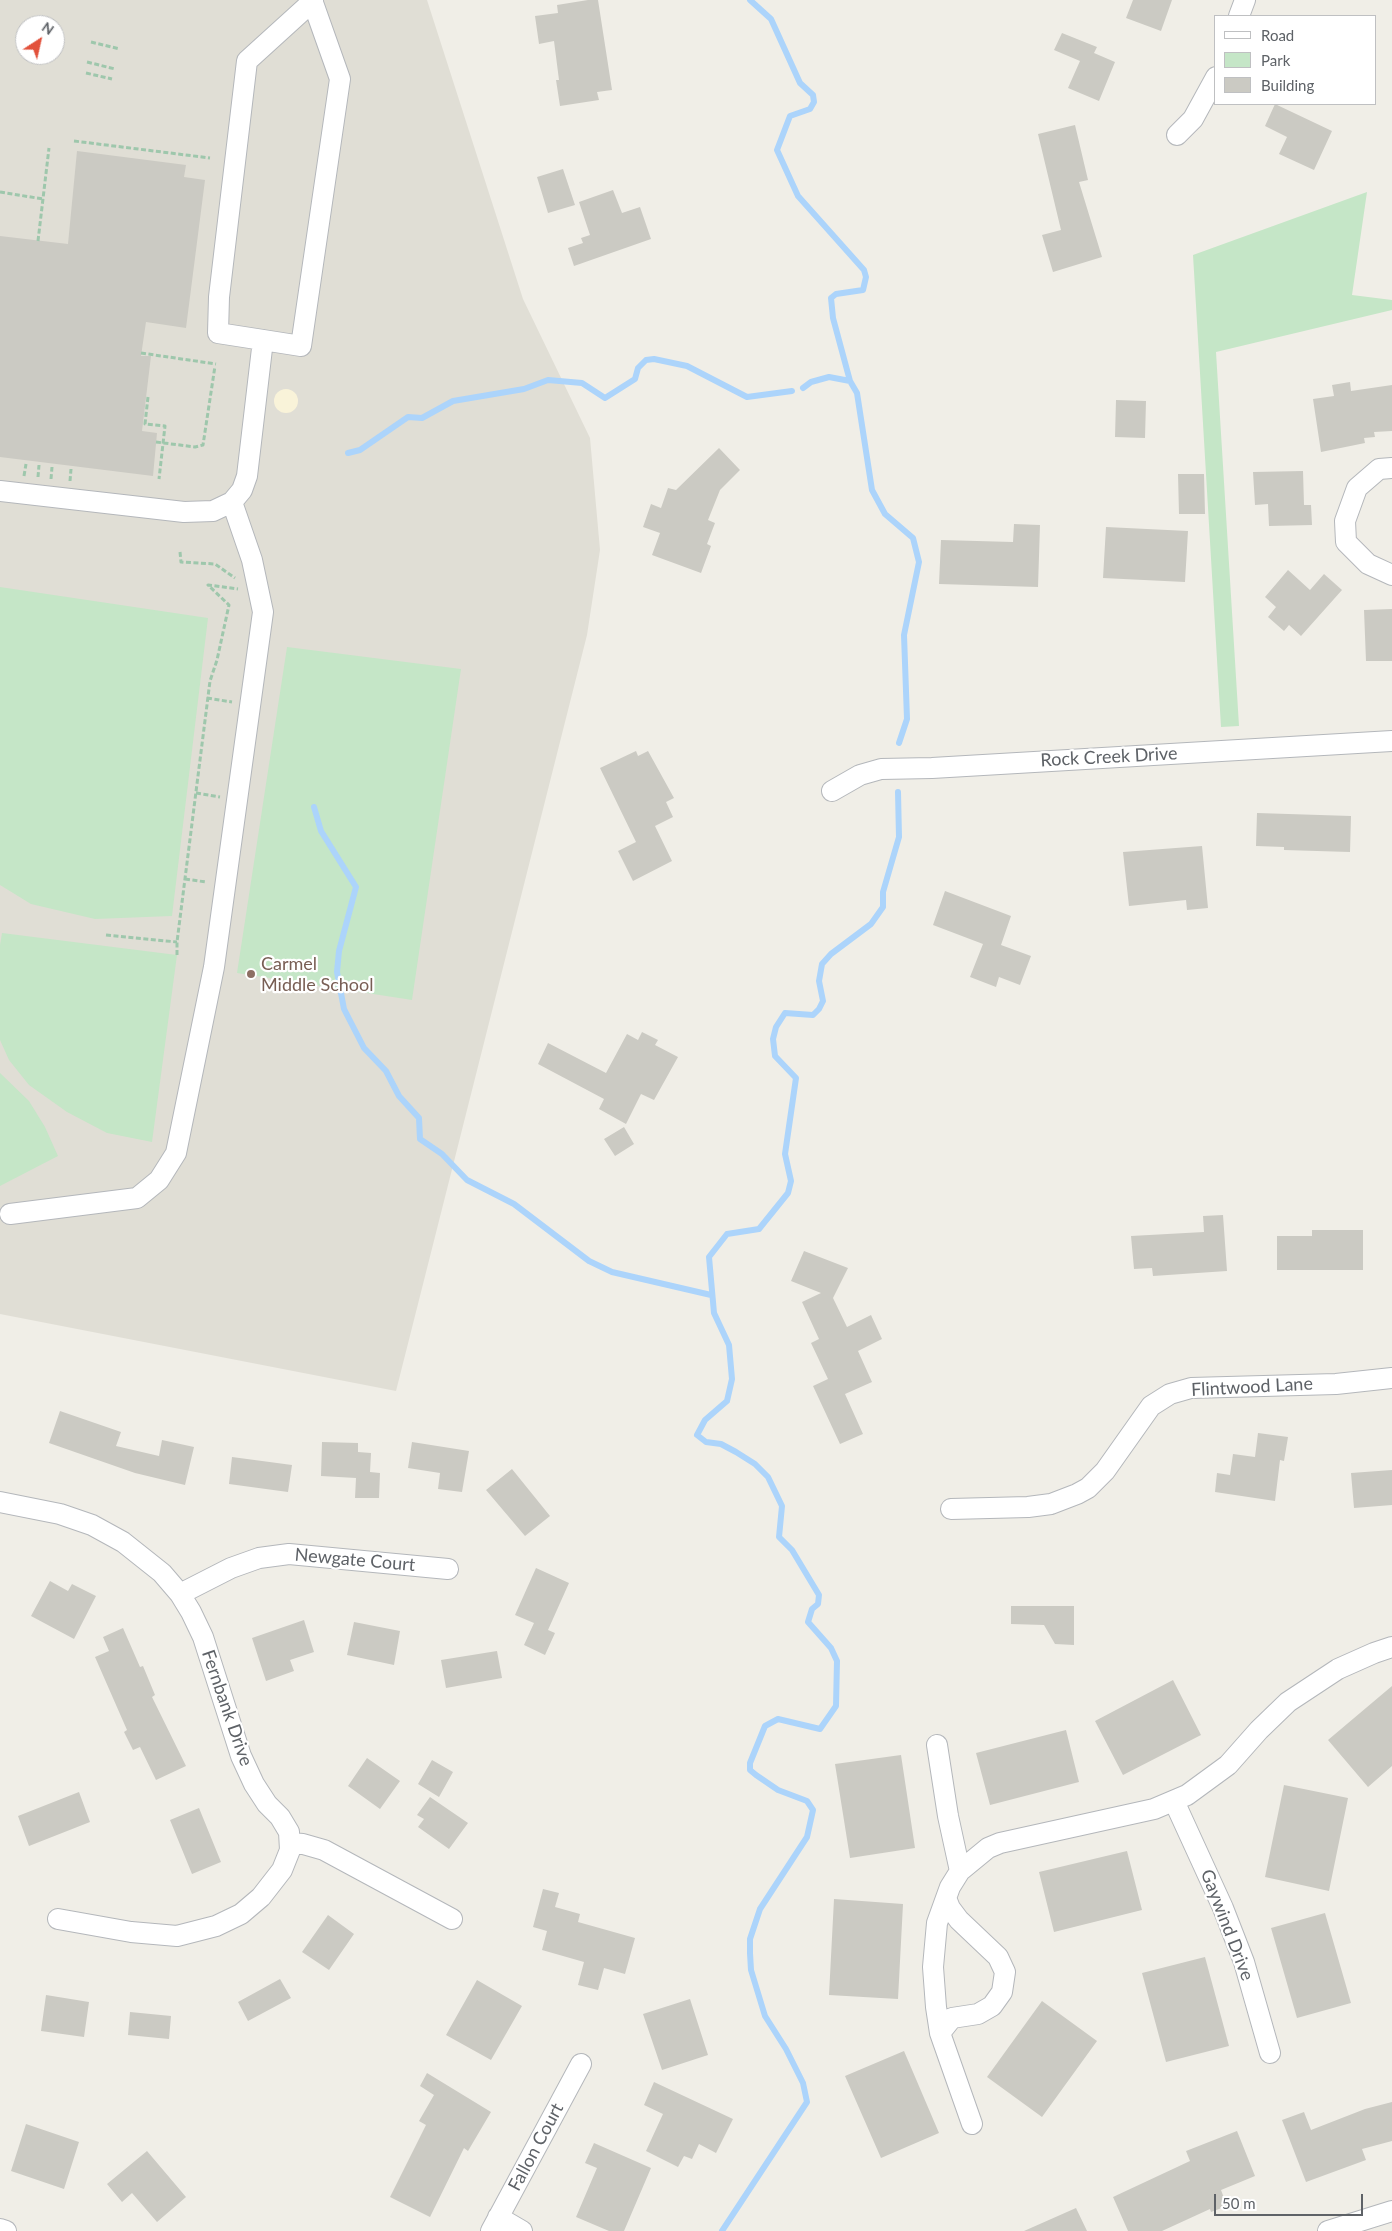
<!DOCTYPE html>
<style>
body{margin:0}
#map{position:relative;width:1392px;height:2231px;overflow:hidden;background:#f0eee7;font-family:Lato,sans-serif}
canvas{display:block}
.legend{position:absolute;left:1214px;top:15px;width:162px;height:90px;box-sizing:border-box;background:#fff;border:1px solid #bfc0c2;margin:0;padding:6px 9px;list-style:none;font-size:15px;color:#5e6267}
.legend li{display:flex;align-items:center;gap:10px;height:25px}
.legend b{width:25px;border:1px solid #bfc0c2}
.north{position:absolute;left:15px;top:15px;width:50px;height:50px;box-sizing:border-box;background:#fff;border:1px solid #bfc0c2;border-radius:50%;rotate:35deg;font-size:14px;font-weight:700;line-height:20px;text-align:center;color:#5e6267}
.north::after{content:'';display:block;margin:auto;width:18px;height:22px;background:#e2513b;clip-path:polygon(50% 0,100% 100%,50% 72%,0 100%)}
.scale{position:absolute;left:1214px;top:2194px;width:149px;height:22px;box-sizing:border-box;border:2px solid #5e6267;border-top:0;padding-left:6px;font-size:15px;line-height:18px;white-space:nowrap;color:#5e6267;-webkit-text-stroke:4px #fff;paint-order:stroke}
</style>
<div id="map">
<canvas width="1392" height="2231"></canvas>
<ul class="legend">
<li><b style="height:6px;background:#fff"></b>Road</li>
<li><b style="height:14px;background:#c5e6c7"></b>Park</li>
<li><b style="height:14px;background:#cbcac3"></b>Building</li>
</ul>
<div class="north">N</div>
<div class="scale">50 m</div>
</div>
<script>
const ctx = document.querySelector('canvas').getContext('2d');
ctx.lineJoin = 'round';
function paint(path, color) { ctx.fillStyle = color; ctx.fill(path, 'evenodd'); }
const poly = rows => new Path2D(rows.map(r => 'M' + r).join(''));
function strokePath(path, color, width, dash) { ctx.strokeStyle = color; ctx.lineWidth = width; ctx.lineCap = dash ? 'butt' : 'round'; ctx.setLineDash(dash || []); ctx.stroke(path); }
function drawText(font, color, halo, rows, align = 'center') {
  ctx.font = font + ' Lato,sans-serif'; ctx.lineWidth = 4.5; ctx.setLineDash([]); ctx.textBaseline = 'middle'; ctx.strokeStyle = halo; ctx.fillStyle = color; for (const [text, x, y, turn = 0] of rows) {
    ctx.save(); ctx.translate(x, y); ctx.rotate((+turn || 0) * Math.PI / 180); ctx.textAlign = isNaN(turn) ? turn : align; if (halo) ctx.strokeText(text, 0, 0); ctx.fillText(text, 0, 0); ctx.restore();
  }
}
paint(poly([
 [0,0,427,0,523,299,590,438,600,550,587,635,396,1391,0,1314],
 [25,25,55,25,55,55,25,55]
]), '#e0ded5');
paint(poly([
 [1367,192,1352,295,1392,300,1392,310,1216,352,1239,726,1221,727,1193,255],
 [0,587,208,618,172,916,95,919,31,904,0,885],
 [287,647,461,669,412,1000,237,973],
 [2,933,177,955,152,1142,107,1133,67,1112,29,1085,9,1060,0,1040,0,945],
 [0,1073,29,1101,45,1127,58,1156,0,1186]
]), '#c5e6c7');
paint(poly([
 '274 401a12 12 0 1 1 24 0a12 12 0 1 1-24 0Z'
]), '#f9f3d9');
strokePath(poly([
 [750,0,771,19,800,83,813,95,814,102,810,109,790,116,777,150,798,196,864,270,866,277,863,290,836,294,831,298,833,318,850,381,857,393,872,490,885,514,913,538,919,562,904,635,907,719,899,743],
 [803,388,811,382,829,377,850,381],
 [348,453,360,450,408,417,422,418,453,401,524,389,548,380,582,383,605,398,635,379,638,368,646,360,654,359,687,366,747,397,792,391],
 [314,807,321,831,356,887,339,951,337,972,344,1009,364,1048,386,1071,399,1096,419,1118,420,1139,442,1154,467,1180,514,1204,589,1261,612,1272,711,1295],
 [722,2231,807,2102,803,2083,786,2049,765,2016,751,1970,750,1953,750,1939,760,1909,807,1837,813,1810,807,1801,778,1790,756,1775,750,1770,750,1763,765,1726,778,1719,820,1729,836,1706,837,1661,831,1648,808,1622,812,1609,818,1604,819,1595,792,1550,779,1537,782,1506,768,1477,755,1464,736,1452,721,1444,706,1442,697,1435,705,1420,727,1401,732,1379,729,1345,714,1313,709,1257,727,1234,759,1229,788,1193,791,1181,785,1154,796,1078,775,1056,773,1039,776,1027,785,1013,813,1015,819,1009,823,1001,819,981,822,964,831,954,871,924,883,907,883,892,899,837,898,792]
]), '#acd4fb', 6);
paint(poly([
 [588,0,598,0,612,90,597,92,599,100,560,106,556,80,559,80,554,41,539,44,535,16,558,13,557,5],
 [1133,0,1172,0,1161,31,1126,18],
 [1062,33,1097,47,1094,53,1115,62,1099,101,1068,88,1080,61,1054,50],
 [1275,104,1332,131,1314,170,1279,154,1287,137,1265,126],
 [1075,125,1088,180,1079,182,1102,257,1053,272,1042,235,1061,230,1038,134],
 [77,151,186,165,184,177,205,180,186,328,146,322,141,356,151,356,142,431,157,433,153,476,0,457,0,236,68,244],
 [563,169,575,205,548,213,537,177],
 [613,190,622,213,640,207,651,239,574,266,568,248,583,243,581,238,590,235,579,202],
 [1350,382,1351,391,1392,385,1392,431,1374,432,1375,437,1364,438,1365,443,1321,452,1313,399,1334,396,1332,385],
 [1116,400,1146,401,1145,438,1115,437],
 [719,448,740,470,720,490,708,520,715,523,707,544,711,546,701,573,652,555,660,533,643,527,651,504,661,508,668,488,676,490],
 [1303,471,1304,505,1311,505,1312,525,1269,526,1268,504,1255,505,1253,472],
 [1178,474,1204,474,1205,514,1179,514],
 [1014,524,1040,525,1038,587,939,584,941,540,1013,542],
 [1106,527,1188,531,1185,582,1103,578],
 [1288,570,1310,590,1324,574,1342,590,1301,636,1289,625,1284,631,1268,617,1276,607,1265,597],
 [1392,609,1392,661,1366,661,1364,610],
 [636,751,638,756,648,751,674,798,666,802,673,817,655,826,672,861,633,881,618,851,636,842,600,768],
 [1257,813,1351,816,1350,852,1284,850,1284,847,1256,846],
 [1202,846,1208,908,1187,910,1186,900,1129,906,1123,852],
 [945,891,1011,916,1001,945,1031,956,1020,985,999,977,996,987,970,977,983,944,933,925],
 [642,1032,658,1040,655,1045,678,1057,654,1100,641,1094,626,1124,599,1109,604,1099,538,1064,548,1043,606,1073,627,1034,638,1040],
 [624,1127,634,1144,615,1156,604,1139],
 [1223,1215,1227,1271,1153,1276,1152,1268,1134,1269,1131,1236,1204,1232,1203,1216],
 [1312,1230,1363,1230,1363,1270,1277,1270,1277,1236,1312,1236],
 [804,1251,848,1268,833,1298,847,1327,871,1315,882,1339,858,1351,872,1382,845,1394,863,1434,840,1444,813,1386,828,1379,811,1343,819,1339,802,1302,821,1293,791,1281],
 [60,1411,121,1432,116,1446,159,1456,162,1440,194,1447,185,1485,135,1473,49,1443],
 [1258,1433,1288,1437,1284,1461,1280,1460,1275,1501,1215,1492,1217,1473,1230,1475,1233,1454,1255,1457],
 [322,1442,358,1443,358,1452,371,1453,370,1472,380,1473,379,1498,355,1498,356,1478,321,1476],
 [412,1442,469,1451,462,1492,438,1489,440,1473,408,1468],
 [232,1457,292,1465,288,1492,229,1484],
 [512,1469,550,1516,525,1536,486,1490],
 [1392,1470,1392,1505,1354,1508,1351,1473],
 [536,1568,569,1583,548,1630,555,1633,545,1655,524,1645,534,1623,515,1615],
 [50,1581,68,1591,72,1584,96,1596,74,1639,31,1616],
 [1011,1606,1074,1606,1074,1645,1055,1644,1044,1625,1011,1624],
 [304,1620,314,1652,290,1660,294,1671,266,1681,252,1638],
 [354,1622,400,1631,394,1665,347,1655],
 [123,1628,140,1667,143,1666,155,1695,152,1697,186,1766,156,1780,140,1747,133,1750,124,1732,127,1730,95,1657,109,1651,103,1637],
 [497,1651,502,1678,446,1688,441,1660],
 [1173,1680,1201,1735,1123,1775,1095,1721],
 [1392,1686,1392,1766,1368,1787,1328,1740],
 [1066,1730,1079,1782,990,1805,976,1753],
 [901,1755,915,1848,850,1858,835,1764],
 [367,1758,400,1781,380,1809,348,1786],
 [432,1760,453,1772,439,1797,418,1784],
 [1284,1785,1348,1798,1329,1891,1265,1877],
 [79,1792,90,1822,29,1846,18,1816],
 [430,1797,468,1823,449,1849,418,1827,424,1819,417,1815],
 [199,1808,221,1862,192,1874,170,1820],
 [1127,1851,1142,1910,1054,1932,1039,1872],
 [543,1889,559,1893,555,1907,580,1914,578,1922,635,1938,625,1974,604,1968,598,1990,578,1985,584,1962,542,1950,547,1931,533,1927],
 [834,1899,903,1904,898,1999,829,1995],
 [1325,1913,1351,2003,1297,2018,1271,1928],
 [328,1915,354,1934,329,1970,302,1952],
 [1205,1957,1229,2046,1166,2062,1142,1973],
 [280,1979,291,1998,248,2021,238,2002],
 [477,1980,522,2006,491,2060,446,2035],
 [46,1995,89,2002,84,2037,41,2031],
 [690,1999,708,2055,662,2070,643,2014],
 [1042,2001,1097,2041,1042,2117,987,2077],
 [130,2012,171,2016,169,2039,128,2035],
 [904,2051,939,2133,881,2158,845,2076],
 [427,2073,491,2112,468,2151,464,2148,430,2217,390,2197,426,2125,419,2121,434,2095,420,2086],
 [654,2082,733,2119,716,2153,699,2144,692,2159,684,2156,678,2167,646,2151,663,2114,644,2105],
 [1392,2102,1392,2141,1362,2149,1366,2160,1306,2182,1282,2120,1304,2112,1311,2130,1365,2109],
 [26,2124,79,2142,64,2189,11,2171],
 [1237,2131,1255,2176,1221,2190,1227,2206,1211,2212,1210,2209,1162,2231,1128,2231,1113,2197,1190,2161,1186,2151],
 [594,2143,651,2168,624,2231,609,2231,576,2217,597,2168,585,2163],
 [147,2151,186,2197,157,2222,132,2193,122,2202,107,2184],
 [1076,2208,1087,2231,1024,2231]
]), '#cbcac3');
const minor = poly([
 [1239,16,1245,0],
 [1177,135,1193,119,1216,77],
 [263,340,218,333,219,297,247,61,313,1],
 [1392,468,1379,469,1357,488,1345,521,1346,542,1368,564,1392,575],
 [0,491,184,512,213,511,232,502,242,490,247,476,263,340,301,346,340,79,312,0],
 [832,791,860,775,881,769,932,768,1392,741],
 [10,1214,137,1198,159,1180,176,1153,214,967,263,612,252,560,232,502],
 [0,1502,60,1514,92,1525,123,1542,162,1573,180,1594,191,1612,203,1637,241,1756,254,1784,267,1804,280,1817,289,1832,290,1850,282,1870,261,1897,241,1914,216,1926,177,1936,131,1932,58,1919],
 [951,1509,1028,1507,1051,1504,1077,1494,1088,1488,1105,1471,1151,1406,1170,1394,1191,1388,1336,1384,1392,1378],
 [180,1594,231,1568,259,1558,289,1554,448,1569],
 [937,1745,948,1816,960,1871],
 [1174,1801,1223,1908,1244,1962,1270,2053],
 [290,1843,303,1844,324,1850,452,1919],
 [940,2033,952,2018,978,2014,992,2006,1002,1992,1005,1972,998,1957,959,1920,950,1908,946,1898],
 [972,2124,940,2033,936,2007,933,1967,937,1923,950,1887,960,1871,988,1848,1000,1843,1154,1809,1187,1795,1228,1765,1259,1730,1288,1702,1338,1669,1374,1653,1392,1647],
 [498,2217,522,2231],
 [0,2229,6,2231],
 [491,2231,581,2064],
 [1328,2231,1392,2211]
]);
strokePath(minor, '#b4b7bb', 22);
strokePath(poly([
 [91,42,120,49],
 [87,62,115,69],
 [86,73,112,79],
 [74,141,210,158],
 [0,192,43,199],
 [38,241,49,148],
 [141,353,216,364],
 [148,397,145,424,165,426,159,479],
 [156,442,195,447,203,445,215,366],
 [24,476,26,464],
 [38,477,39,465],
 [51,479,52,467],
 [70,481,71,469],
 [180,552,181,562,215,564,235,578],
 [207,698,232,702],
 [196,793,220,797],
 [185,879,206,882],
 [106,935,177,942],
 [177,955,177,942,210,681,217,660,229,605,208,585,238,589]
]), '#9ec7ac', 3, [5, 2.5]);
strokePath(minor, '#fff', 20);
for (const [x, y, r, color] of [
 [251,974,5,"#8d6e63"]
]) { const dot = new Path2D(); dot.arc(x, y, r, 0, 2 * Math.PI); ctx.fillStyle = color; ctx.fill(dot); strokePath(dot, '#fff', 2); }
drawText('18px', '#5e6267', '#fff', [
 ["Rock Creek Drive",1109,757,-3],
 ["Flintwood Lane",1252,1387,-3],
 ["Newgate Court",355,1560,5],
 ["Fernbank Drive",227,1708,71],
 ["Gaywind Drive",1227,1925,69],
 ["Fallon Court",536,2147,-62]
]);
drawText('18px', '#785e54', '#fff', [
 ["Carmel",261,964],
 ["Middle School",261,985]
], 'left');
</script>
